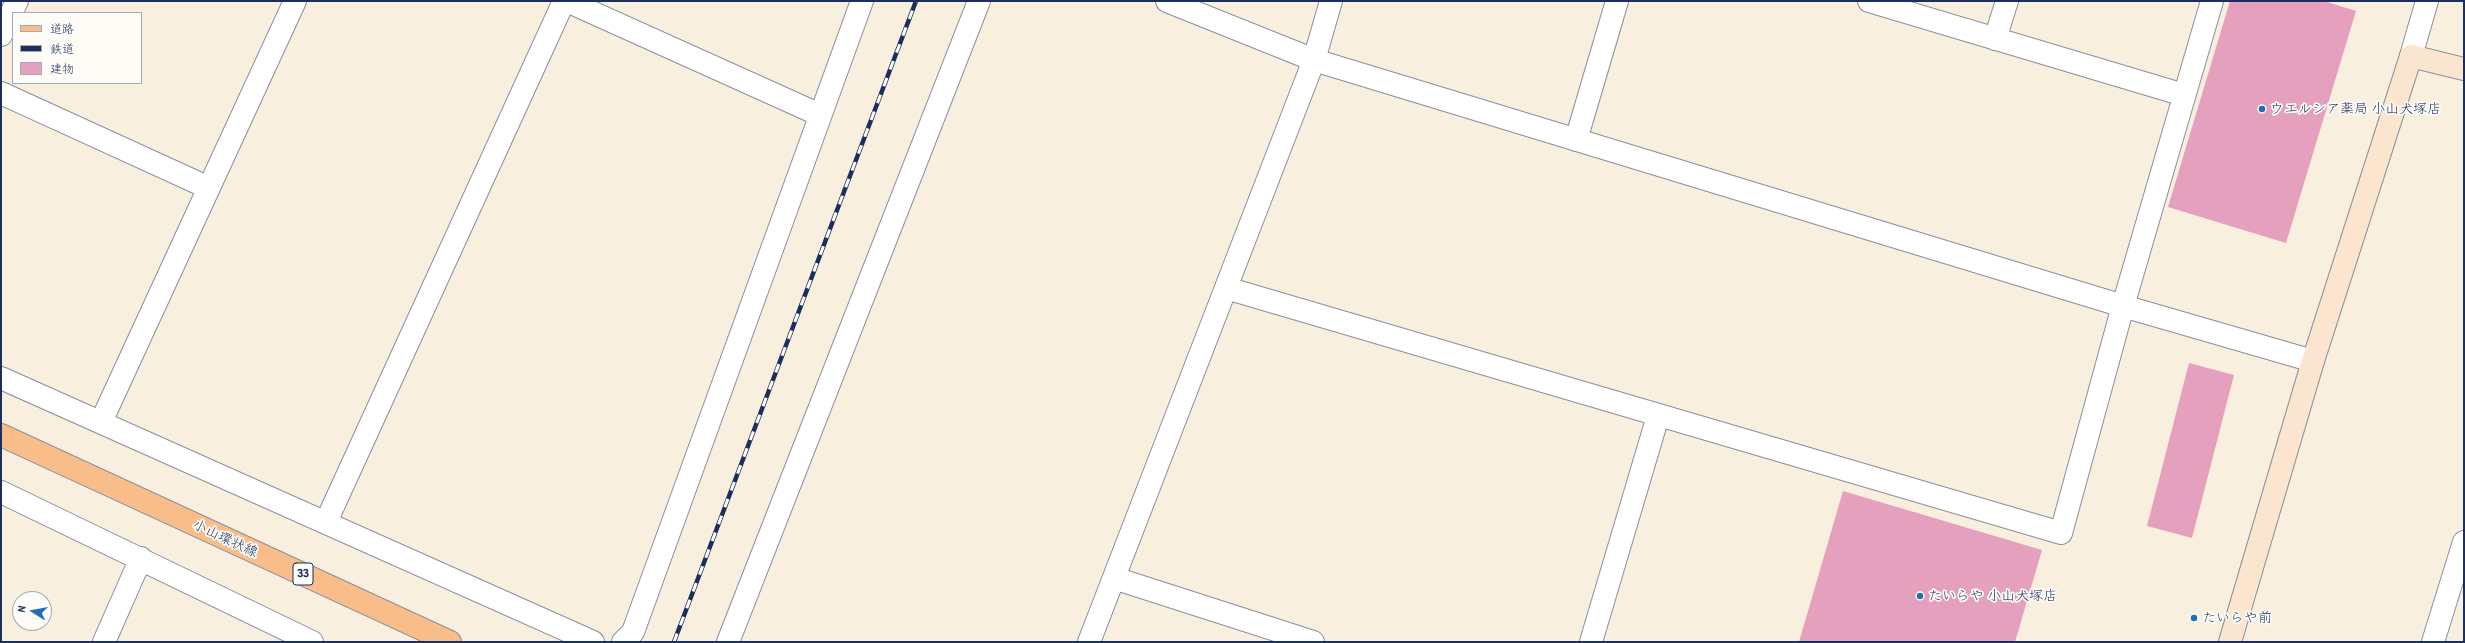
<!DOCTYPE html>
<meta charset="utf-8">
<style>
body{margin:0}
#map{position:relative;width:2465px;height:643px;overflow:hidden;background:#f8efde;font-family:"Patrick Hand","Klee One",sans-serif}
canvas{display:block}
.frame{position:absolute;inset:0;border:2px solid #1b2f5e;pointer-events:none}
.legend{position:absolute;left:12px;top:12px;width:130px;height:72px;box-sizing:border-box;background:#fdfcf7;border:1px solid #a3aaba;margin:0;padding:5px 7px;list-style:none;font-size:12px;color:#1b2f5e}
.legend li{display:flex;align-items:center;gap:8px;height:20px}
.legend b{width:20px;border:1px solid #a3aaba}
.north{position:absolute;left:12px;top:591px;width:40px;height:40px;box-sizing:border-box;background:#fdfcf7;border:1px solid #a3aaba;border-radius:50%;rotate:281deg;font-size:11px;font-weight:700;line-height:16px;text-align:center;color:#1b2f5e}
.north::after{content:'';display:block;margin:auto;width:14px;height:18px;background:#1f6fb2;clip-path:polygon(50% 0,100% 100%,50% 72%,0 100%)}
</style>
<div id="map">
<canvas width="2465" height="643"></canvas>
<div class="frame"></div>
<ul class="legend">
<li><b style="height:5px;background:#f8bd88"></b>道路</li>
<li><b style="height:5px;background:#1b2f5e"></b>鉄道</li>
<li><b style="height:11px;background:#e4a0bd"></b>建物</li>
</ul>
<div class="north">N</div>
</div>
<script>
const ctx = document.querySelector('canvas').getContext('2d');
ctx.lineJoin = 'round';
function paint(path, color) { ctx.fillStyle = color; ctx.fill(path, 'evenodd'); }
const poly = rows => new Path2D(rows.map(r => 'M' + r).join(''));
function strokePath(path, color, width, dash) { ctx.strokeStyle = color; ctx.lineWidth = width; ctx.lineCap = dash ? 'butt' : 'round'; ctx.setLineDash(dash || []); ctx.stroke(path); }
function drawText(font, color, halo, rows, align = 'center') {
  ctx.font = font + ' "Patrick Hand","Klee One",sans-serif'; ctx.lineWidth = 3.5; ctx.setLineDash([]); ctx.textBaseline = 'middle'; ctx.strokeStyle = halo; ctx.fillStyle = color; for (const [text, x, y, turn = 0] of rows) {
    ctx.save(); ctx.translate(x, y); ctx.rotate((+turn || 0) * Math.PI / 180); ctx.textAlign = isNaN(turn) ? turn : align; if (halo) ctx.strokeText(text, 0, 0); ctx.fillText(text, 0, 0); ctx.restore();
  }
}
paint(poly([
 [2230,1,2324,1,2356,11,2286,243,2168,207],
 [2189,363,2234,375,2192,538,2147,526],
 [1843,491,2042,550,2015,642,1799,642]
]), '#e4a0bd');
const street = poly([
 [567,1,820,115],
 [1167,1,1314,60,2123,306,2313,361],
 [1869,1,2184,95],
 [1,35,17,1],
 [1995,39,2007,1],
 [2411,56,2427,1],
 [1,93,209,188],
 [1576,140,1617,1],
 [1226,288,2061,533,2123,306,2212,1],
 [1,378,593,642],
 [101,422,295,1],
 [1,492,312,642],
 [326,522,564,1],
 [1114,578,1313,642],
 [104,642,141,558],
 [623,642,633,632,862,1],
 [728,642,979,1],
 [1089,642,1314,60,1331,1],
 [1591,642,1658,416],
 [2433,642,2464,542]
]);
const secondary = poly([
 [2230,642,2313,361,2411,56,2464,69]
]);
const primary = poly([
 [1,435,450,642]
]);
strokePath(street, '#8a8f9e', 24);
strokePath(secondary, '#8a8f9e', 24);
strokePath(primary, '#8a8f9e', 24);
strokePath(street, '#fff', 22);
strokePath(secondary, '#fce5cf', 22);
strokePath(primary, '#f8bd88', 22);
const rail = poly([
 [674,642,916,1]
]);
strokePath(rail, '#1b2f5e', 4.5);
strokePath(rail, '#fdfcf7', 3, [9]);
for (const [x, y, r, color] of [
 [2262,109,4,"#1f6fb2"],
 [1920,596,4,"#1f6fb2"],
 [2194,618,4,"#1f6fb2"]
]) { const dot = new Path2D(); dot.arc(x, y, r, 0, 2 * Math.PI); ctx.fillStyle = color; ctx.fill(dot); strokePath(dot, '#fdfcf7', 1.5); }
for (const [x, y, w] of [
 [303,574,20]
]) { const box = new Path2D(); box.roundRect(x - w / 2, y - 11, w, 22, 3); ctx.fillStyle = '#fdfcf7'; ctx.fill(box); strokePath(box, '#1b2f5e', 1); }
drawText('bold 13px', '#1b2f5e', null, [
 ["33",303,574]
]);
drawText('14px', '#1b2f5e', '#fdfcf7', [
 ["ウエルシア薬局 小山犬塚店",2270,109],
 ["たいらや 小山犬塚店",1928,596],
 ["たいらや前",2202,618]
], 'left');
drawText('14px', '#1b2f5e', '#fdfcf7', [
 ["小山環状線",225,539,25]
]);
</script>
